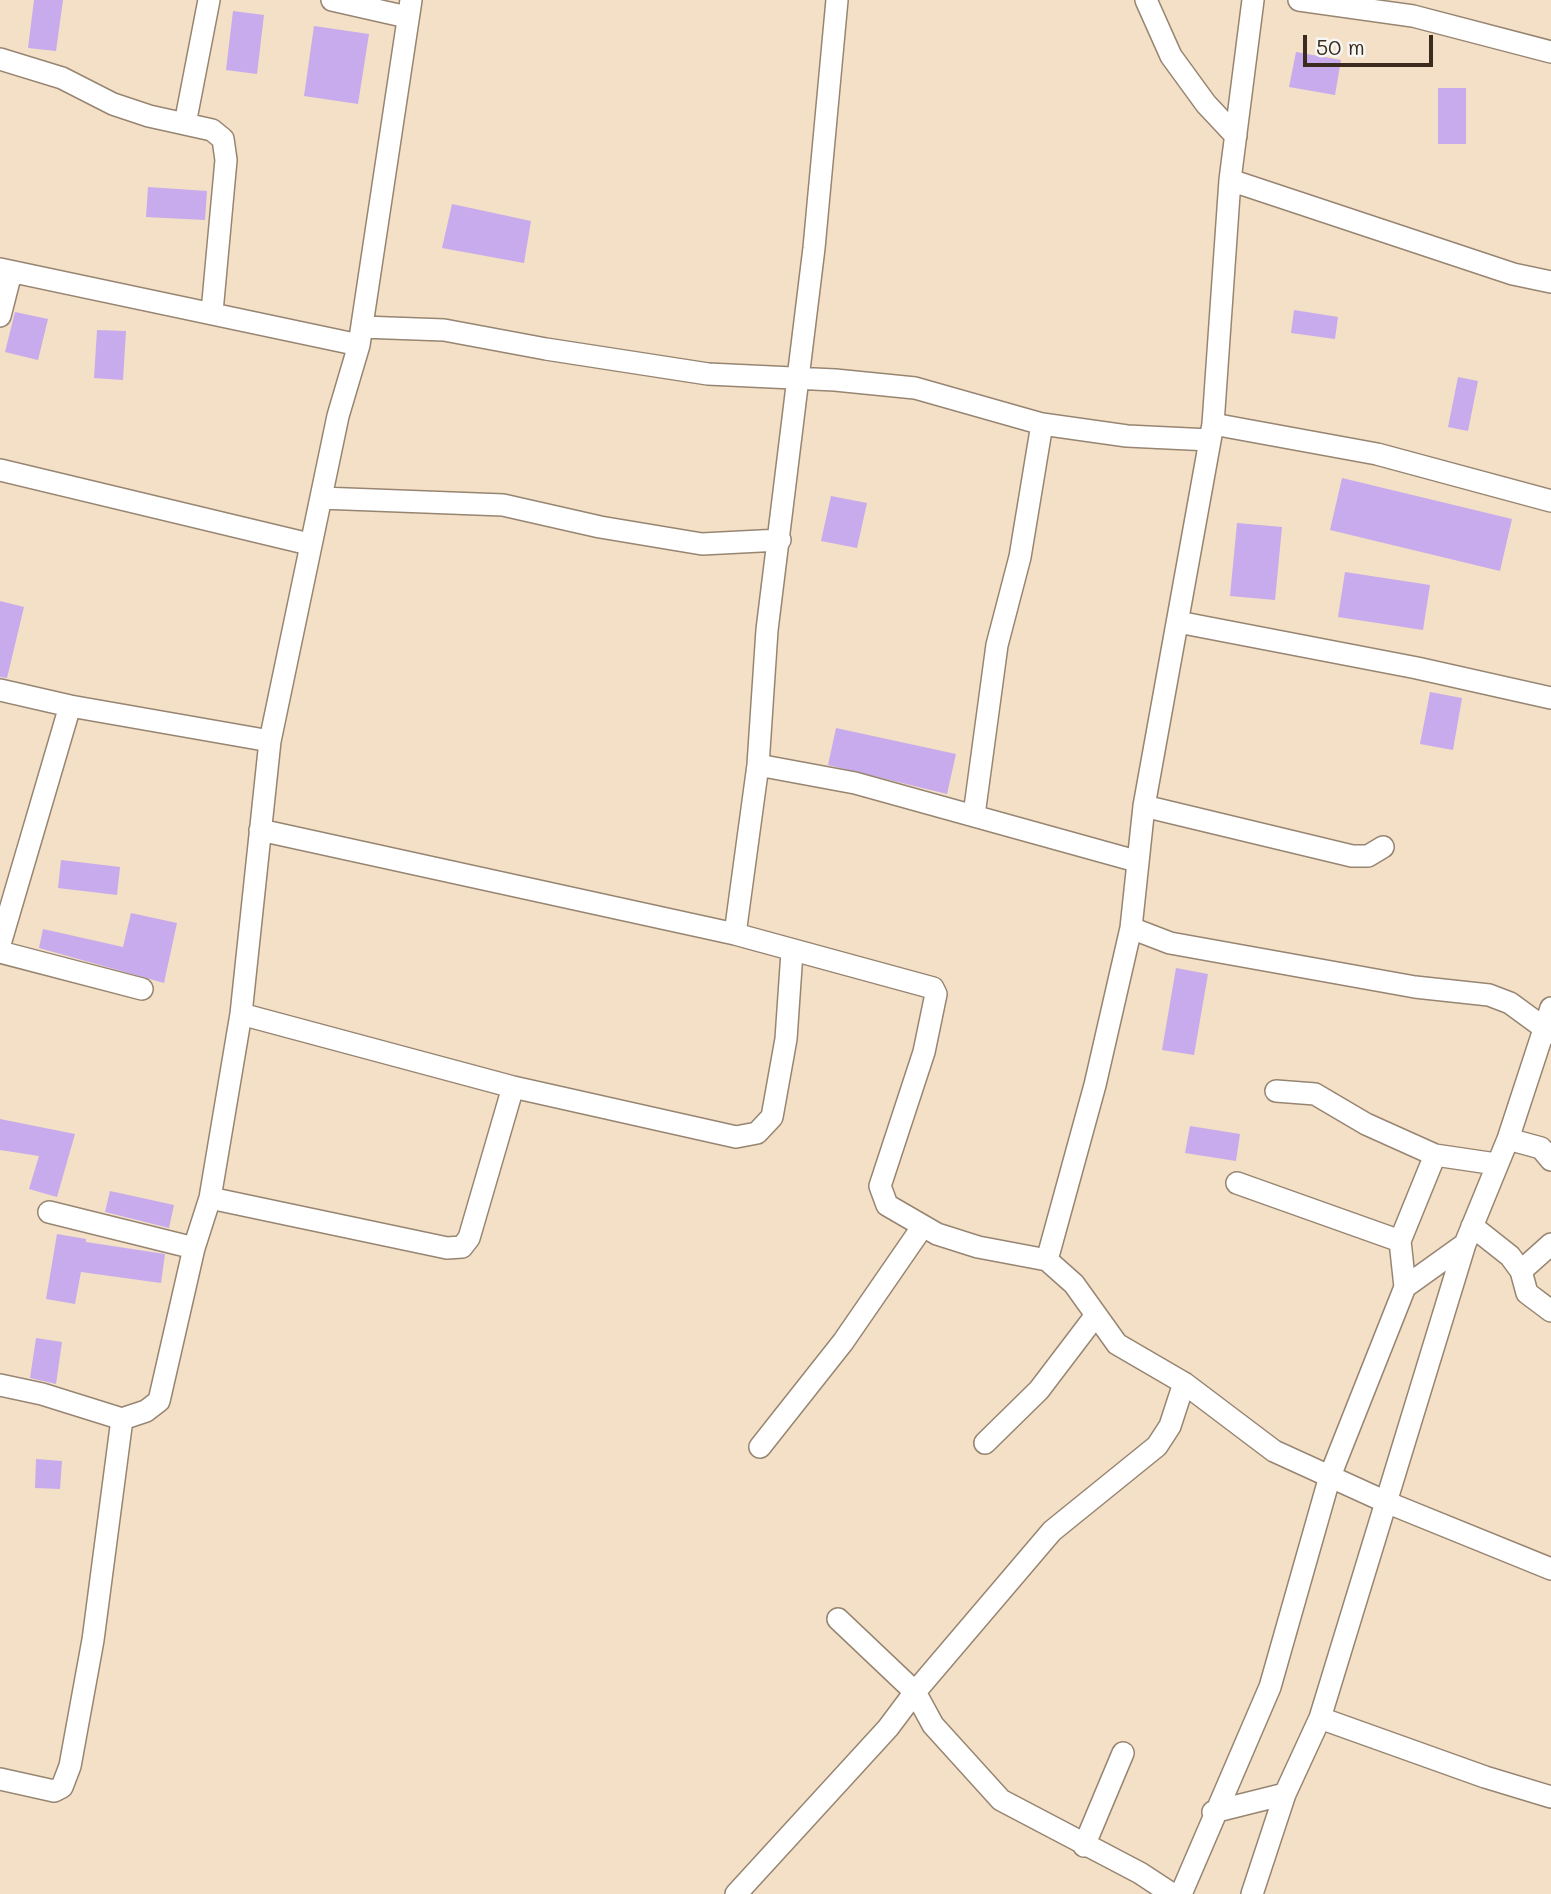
<!DOCTYPE html>
<style>
body{margin:0}
#map{position:relative;width:1551px;height:1894px;overflow:hidden;background:#f3e0c6;font-family:Mali,sans-serif}
canvas{display:block}
.scale{position:absolute;left:1303px;top:35px;width:130px;height:32px;box-sizing:border-box;border:4px solid #3b2a1e;border-top:0;padding-left:9px;font-size:21px;line-height:24px;white-space:nowrap;color:#3b2a1e;-webkit-text-stroke:5px #f6f6f2;paint-order:stroke}
</style>
<div id="map">
<canvas width="1551" height="1894"></canvas>
<div class="scale">50 m</div>
</div>
<script>
const ctx = document.querySelector('canvas').getContext('2d');
ctx.lineJoin = 'round';
function paint(path, color) { ctx.fillStyle = color; ctx.fill(path, 'evenodd'); }
const poly = rows => new Path2D(rows.map(r => 'M' + r).join(''));
function strokePath(path, color, width, dash) { ctx.strokeStyle = color; ctx.lineWidth = width; ctx.lineCap = dash ? 'butt' : 'round'; ctx.setLineDash(dash || []); ctx.stroke(path); }
paint(poly([
 [34,0,63,0,56,51,28,48],
 [233,11,264,15,257,74,226,70],
 [314,26,369,34,358,104,304,96],
 [1296,52,1341,60,1335,95,1289,87],
 [1438,88,1466,88,1466,144,1438,144],
 [148,187,207,191,205,220,146,217],
 [452,204,531,221,524,263,442,248],
 [1294,310,1338,317,1335,339,1291,333],
 [15,312,48,319,38,360,5,352],
 [97,330,126,331,123,380,94,378],
 [1458,377,1478,381,1468,431,1448,427],
 [1342,478,1512,519,1500,571,1330,530],
 [831,496,867,503,857,548,821,541],
 [1237,523,1282,527,1275,600,1230,596],
 [1345,572,1430,585,1423,630,1338,617],
 [0,601,24,607,7,678,0,677],
 [1430,692,1462,698,1453,750,1420,744],
 [836,728,956,754,947,794,828,765],
 [61,860,120,867,117,895,58,888],
 [131,913,177,923,164,983,39,948,43,929,123,947],
 [1176,968,1208,974,1194,1055,1162,1050],
 [0,1119,75,1134,57,1197,29,1189,39,1156,0,1150],
 [1190,1126,1240,1134,1236,1161,1185,1153],
 [110,1191,174,1205,169,1228,105,1212],
 [57,1234,86,1239,86,1242,165,1254,161,1283,81,1272,75,1304,46,1299],
 [36,1338,62,1342,56,1384,30,1378],
 [36,1459,62,1461,60,1489,35,1488]
]), '#c8abec');
const minor = poly([
 [332,0,407,17],
 [1146,0,1171,56,1206,104,1236,136],
 [1299,0,1413,16,1551,52],
 [0,59,62,78,113,104,149,116,212,130,223,139,226,160,212,312],
 [185,124,209,0],
 [1230,180,1513,274,1551,282],
 [0,269,359,345],
 [0,316,11,273],
 [362,327,444,330,546,349,708,374,835,380,915,388,1042,424,1127,436,1210,440],
 [1213,424,1377,454,1551,501],
 [0,470,309,544],
 [321,498,503,505,600,527,702,544,780,540],
 [1178,622,1417,668,1551,698],
 [0,690,70,706,270,741],
 [758,765,855,783,1136,861],
 [1144,806,1352,856,1368,856,1383,847],
 [974,815,997,645,1020,557,1042,424],
 [260,830,735,934,933,988,936,994,924,1052,880,1186,887,1205,937,1234,978,1247,1047,1260,1074,1284,1117,1344,1184,1383,1274,1451,1386,1502,1551,1569],
 [1131,928,1170,943,1415,987,1489,995,1510,1003,1551,1033],
 [735,934,758,765,767,630,814,248,837,0],
 [0,944,70,706],
 [0,952,142,989],
 [241,1014,513,1087,736,1137,757,1133,772,1117,786,1039,792,952],
 [1276,1091,1315,1094,1366,1124,1435,1155,1496,1164],
 [1508,1139,1541,1148,1551,1160],
 [1237,1183,1400,1241],
 [210,1198,447,1248,462,1247,469,1238,513,1087],
 [49,1212,194,1248],
 [1472,1226,1510,1256,1521,1271,1527,1293,1551,1311],
 [1047,1260,1095,1085,1131,928,1144,806,1213,424,1230,180,1253,0],
 [1521,1271,1551,1244],
 [1405,1287,1465,1244],
 [0,1385,42,1394,122,1419,146,1411,159,1401,194,1248,210,1198,241,1014,270,741,338,416,359,345,411,0],
 [985,1443,1039,1390,1096,1315],
 [760,1447,843,1342,923,1226],
 [838,1619,915,1692,1052,1531,1157,1446,1170,1426,1184,1383],
 [1320,1718,1485,1777,1551,1797],
 [0,1779,54,1791,62,1787,70,1766,93,1640,122,1419],
 [1213,1812,1285,1794],
 [1084,1846,1123,1753],
 [736,1894,888,1728,915,1692,933,1725,1001,1800,1140,1873,1172,1894],
 [1181,1894,1270,1687,1330,1476,1405,1287,1400,1241,1435,1155],
 [1252,1894,1285,1794,1320,1718,1465,1244,1508,1139,1551,1008]
]);
strokePath(minor, '#978572', 24);
strokePath(minor, '#fff', 21);
</script>
